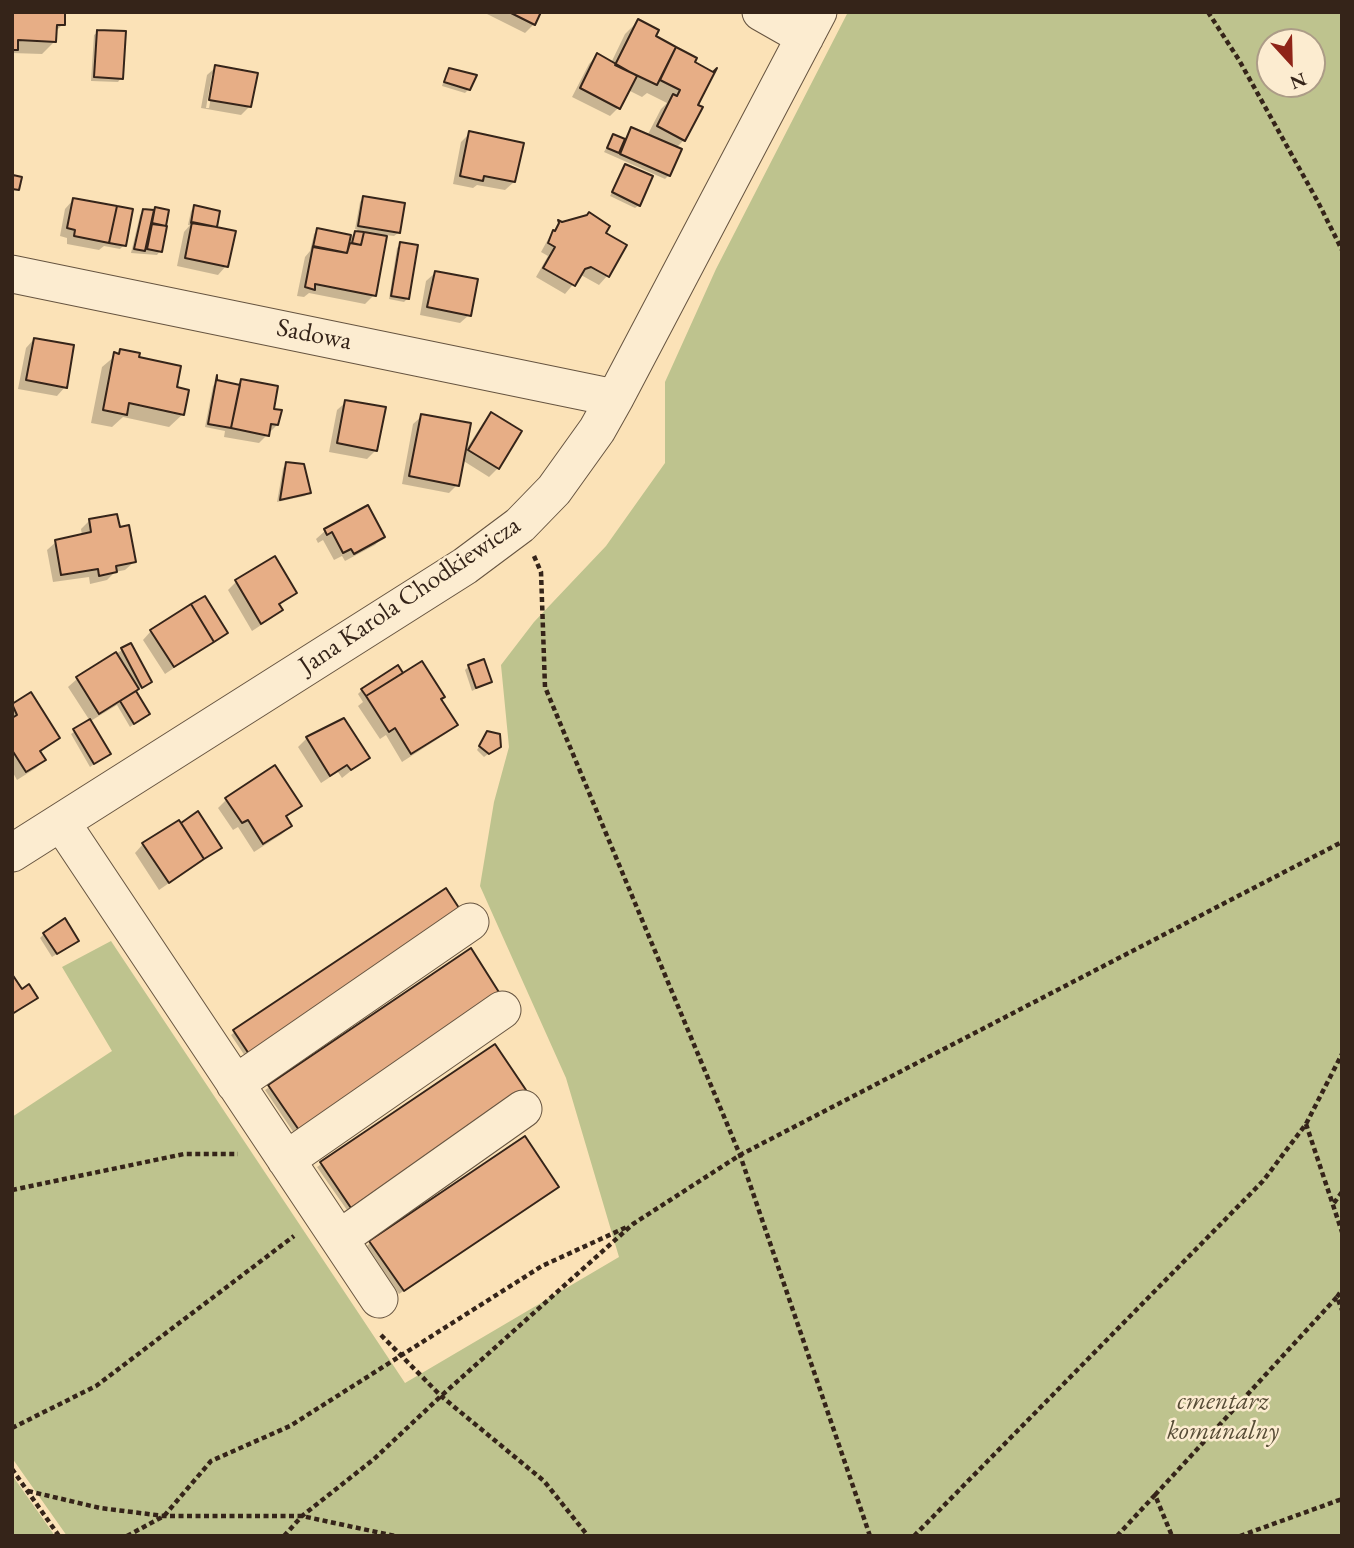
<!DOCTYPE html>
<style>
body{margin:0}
#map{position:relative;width:1354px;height:1548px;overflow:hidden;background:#fbe2b7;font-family:"EB Garamond",serif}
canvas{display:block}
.frame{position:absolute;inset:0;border:14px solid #352419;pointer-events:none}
.north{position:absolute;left:1256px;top:28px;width:70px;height:70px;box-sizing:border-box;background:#fcecd0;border:2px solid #ac9c87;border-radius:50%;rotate:158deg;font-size:19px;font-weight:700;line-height:28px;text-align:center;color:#352419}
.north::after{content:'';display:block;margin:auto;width:24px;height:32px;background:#8f2418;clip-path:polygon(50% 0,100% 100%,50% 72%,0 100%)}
</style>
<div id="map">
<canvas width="1354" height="1548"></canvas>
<div class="frame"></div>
<div class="north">N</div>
</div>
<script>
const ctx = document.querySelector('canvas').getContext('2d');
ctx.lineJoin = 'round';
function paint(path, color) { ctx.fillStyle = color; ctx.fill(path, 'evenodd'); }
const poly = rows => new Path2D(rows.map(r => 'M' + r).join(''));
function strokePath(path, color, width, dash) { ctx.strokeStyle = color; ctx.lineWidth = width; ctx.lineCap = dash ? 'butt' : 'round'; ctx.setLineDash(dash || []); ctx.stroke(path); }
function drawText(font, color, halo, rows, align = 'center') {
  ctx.font = font + ' "EB Garamond",serif'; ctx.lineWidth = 5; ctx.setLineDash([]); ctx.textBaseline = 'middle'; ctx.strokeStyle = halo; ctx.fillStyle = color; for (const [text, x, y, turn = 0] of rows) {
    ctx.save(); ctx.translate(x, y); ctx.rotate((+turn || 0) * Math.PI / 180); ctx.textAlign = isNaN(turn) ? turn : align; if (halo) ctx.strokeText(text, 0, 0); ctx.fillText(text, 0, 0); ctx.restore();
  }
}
paint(poly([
 [848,12,1342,12,1342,1536,67,1536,12,1458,12,1117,112,1051,62,967,111,941,405,1383,619,1257,566,1078,480,886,494,802,509,747,501,665,534,622,606,546,665,463,665,382,716,269],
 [1312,42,1312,84,1270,84,1270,42],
 [12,1475,55,1536,12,1536]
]), '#bec38e');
paint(poly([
 [12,12,63,24,55,32,55,41,42,54,12,53],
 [483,12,540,12,534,24,525,33],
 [638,21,654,37,695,59,695,105,684,140,676,148,669,175,665,179,604,152,613,136,624,140,631,129,647,136,661,109,667,103,647,93,642,97,628,90,619,107,610,116,572,97,589,64,597,55,611,63,625,34],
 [98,32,121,78,118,82,91,81,94,35],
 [216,67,250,106,241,115,201,108,207,75],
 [212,74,215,74,209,108,206,108],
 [449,70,469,89,465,93,442,86,446,73],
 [470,133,514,182,505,190,477,185,473,188,453,184,461,142],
 [625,166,639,205,635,208,610,196],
 [363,198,398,233,394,236,385,235,374,295,365,304,309,293,304,297,297,296,305,257,310,251,314,234,318,230,351,237,358,230,355,229,360,202],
 [73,200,124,245,120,249,104,246,99,250,67,244,67,238,60,236,65,209],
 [194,207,218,212,215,228,226,266,218,275,177,266,184,232,190,225,188,225,191,211],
 [156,209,167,211,160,251,157,255,131,253,140,215,144,211,152,212],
 [561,223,603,234,624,245,607,276,599,285,581,275,565,294,536,277,548,256,541,252,552,232],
 [401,244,408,298,404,302,389,299,397,248],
 [435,273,469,315,460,323,420,315,426,281],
 [34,339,65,387,57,396,18,389,26,348],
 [121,351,137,359,175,388,183,414,169,427,123,417,112,427,91,423,102,367],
 [241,381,272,410,277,425,259,443,224,437,225,431,205,427,213,386,217,382,236,386],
 [346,402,376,450,367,459,329,452,337,410],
 [491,414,498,468,489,477,462,460,457,485,449,493,402,484,413,424,422,416,463,454,483,423],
 [287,464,309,492,305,496,277,502,283,468],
 [367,507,383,537,375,545,345,561,342,556,334,560,323,540,318,543,316,539,325,531],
 [90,520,118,529,134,562,125,570,115,572,107,580,90,584,89,577,53,582,47,550,56,542,82,536,81,529],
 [236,582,295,593,279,606,281,610,272,618,252,631,228,590],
 [151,631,208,645,165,674,143,640],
 [130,645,150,682,134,692,148,714,130,727,117,705,89,722,109,754,90,767,71,734,90,721,68,687,77,679],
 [469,666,490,682,472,691,465,670],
 [362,690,440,700,455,725,447,733,402,762,386,735,380,739,358,706,363,702,358,694],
 [31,694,58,738,40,753,44,760,36,768,17,780,12,771,12,706],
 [323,728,367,758,342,778,338,772,321,783,298,747,307,738],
 [487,733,499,746,484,757,477,750],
 [227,799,300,806,286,818,290,826,282,834,254,852,238,827,233,830,218,808],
 [198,814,216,851,159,890,135,853,143,844],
 [455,914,245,1056,231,1035,235,1032],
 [44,934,73,944,52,957,40,938],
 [471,951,296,1136,265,1090],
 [12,977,22,991,35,998,12,1016],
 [494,1047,520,1093,347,1210,317,1167],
 [553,1190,399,1294,367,1246,371,1242]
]), '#0003');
const building = poly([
 [12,12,65,12,65,25,57,25,56,42,18,40,18,50,12,50,12,12],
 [509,12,541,12,535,25,509,12],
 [638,19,659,30,656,36,676,47,657,85,615,65,638,19],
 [97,30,126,31,123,79,94,77,97,30],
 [676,47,697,58,695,62,713,72,717,68,698,105,703,107,685,141,657,126,673,94,677,96,680,90,660,80,676,47],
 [597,53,637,76,620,109,580,88,597,53],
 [215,65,258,73,251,107,209,100,215,65],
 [449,68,477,75,470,90,444,82,449,68],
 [631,127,682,149,670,176,620,154,631,127],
 [469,131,524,143,515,182,484,176,483,181,460,176,469,131],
 [613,134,625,139,619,153,607,148,613,134],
 [625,164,653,176,640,206,612,192,625,164],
 [13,175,22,177,19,190,12,189,13,175],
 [363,196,405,203,400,233,358,226,363,196],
 [73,198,117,206,109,243,74,236,75,230,67,228,73,198],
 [194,205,220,211,217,227,191,223,194,205],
 [117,206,133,209,126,246,109,243,117,206],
 [155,207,169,210,166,226,152,223,155,207],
 [143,209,154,210,145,251,134,249,143,209],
 [589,212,610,226,606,233,627,245,609,277,591,267,585,269,575,286,543,268,555,247,548,243,553,230,555,231,559,223,558,220,562,222,587,215,589,212],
 [192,222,236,231,228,267,185,258,192,222],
 [152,224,167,226,162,252,147,249,152,224],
 [317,228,351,235,347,253,313,247,317,228],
 [355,231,364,232,361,245,352,243,355,231],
 [364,232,387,236,376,296,315,284,315,290,305,287,313,246,347,253,350,243,361,245,364,232],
 [400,242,418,245,409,299,391,296,400,242],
 [435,271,478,279,471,316,427,307,435,271],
 [34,338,74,345,67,388,26,380,34,338],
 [120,349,140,353,139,357,181,366,177,387,189,390,184,415,129,403,127,415,103,410,114,352,119,354,120,349],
 [217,375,217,380,240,385,231,428,208,424,217,375],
 [241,379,278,386,274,409,282,410,278,425,271,424,269,436,231,428,241,379],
 [345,400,386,407,377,451,337,443,345,400],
 [491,412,522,431,499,469,468,450,491,412],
 [421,414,471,423,459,486,409,476,421,414],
 [286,462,304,464,311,493,280,500,286,462],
 [368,505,385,537,354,554,351,549,343,553,332,532,327,535,324,529,368,505],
 [117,514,120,527,129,525,136,562,116,566,117,572,99,576,98,569,61,575,55,540,91,532,89,519,117,514],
 [275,556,297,593,279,604,283,610,261,624,235,580,275,556],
 [205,596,228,633,214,642,191,604,205,596],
 [191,604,214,642,174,667,150,630,191,604],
 [131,643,152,682,142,688,121,648,131,643],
 [116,652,139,689,99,714,76,677,116,652],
 [484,659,492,682,476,688,468,665,484,659],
 [422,661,445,697,441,699,458,725,411,754,395,728,389,732,366,696,422,661],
 [398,665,403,673,366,696,361,689,398,665],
 [136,691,150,714,134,724,120,701,136,691],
 [31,692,60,738,40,751,46,760,26,772,12,750,12,718,17,715,12,704,31,692],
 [344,718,370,758,351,770,347,765,330,776,306,737,344,718],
 [90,719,111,754,94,764,73,729,90,719],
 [487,731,500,734,501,747,489,754,479,746,487,731],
 [275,765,302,806,286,816,292,826,263,844,248,820,242,823,225,798,275,765],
 [198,811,222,848,204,859,181,823,198,811],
 [179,820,204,859,169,883,142,843,179,820],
 [446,888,461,911,249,1054,233,1030,446,888],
 [65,918,79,941,57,954,43,933,65,918],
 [471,948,502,997,301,1133,268,1085,471,948],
 [12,974,22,989,29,984,38,998,12,1014,12,974],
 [495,1044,526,1090,351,1208,320,1162,495,1044],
 [525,1136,559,1187,404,1291,369,1241,525,1136]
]);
paint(building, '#e7ae86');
strokePath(building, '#352419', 2);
const minor = poly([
 [761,12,805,37],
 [12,274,615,398],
 [61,822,379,1299],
 [12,853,465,566,520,525,554,490,597,430,615,398,818,12],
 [235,1084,470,922],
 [286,1160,502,1010],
 [339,1239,523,1109]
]);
strokePath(minor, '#665440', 39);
strokePath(poly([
 [1208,12,1239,60,1318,202,1342,250],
 [534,556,541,572,545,687,740,1155,870,1536],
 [1306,1124,1342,1232],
 [12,1190,184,1154,238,1154],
 [1334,1203,1342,1192],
 [1337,1297,1342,1290],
 [381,1335,441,1396,544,1481,588,1536],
 [12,1428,96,1386,294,1236],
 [12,1469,59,1536],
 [28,1491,100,1508,164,1516,302,1516,395,1536],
 [1155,1495,1337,1297,1342,1310],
 [127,1536,164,1516,211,1461,290,1426,542,1266,629,1226],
 [284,1536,302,1516,374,1459,441,1396,633,1224,740,1155,1342,842],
 [914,1536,1263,1181,1306,1124,1342,1054],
 [1117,1536,1155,1495,1172,1536],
 [1240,1536,1342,1499]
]), '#352419', 4.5, [5, 3.5]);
strokePath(minor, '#fcecd0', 37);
drawText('26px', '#352419', '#fcecd0', [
 ["Sadowa",314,335,11],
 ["Jana Karola Chodkiewicza",410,596,-34]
]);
drawText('italic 26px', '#574c36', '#fcecd0', [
 ["cmentarz",1223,1402],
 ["komunalny",1223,1432]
]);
</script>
